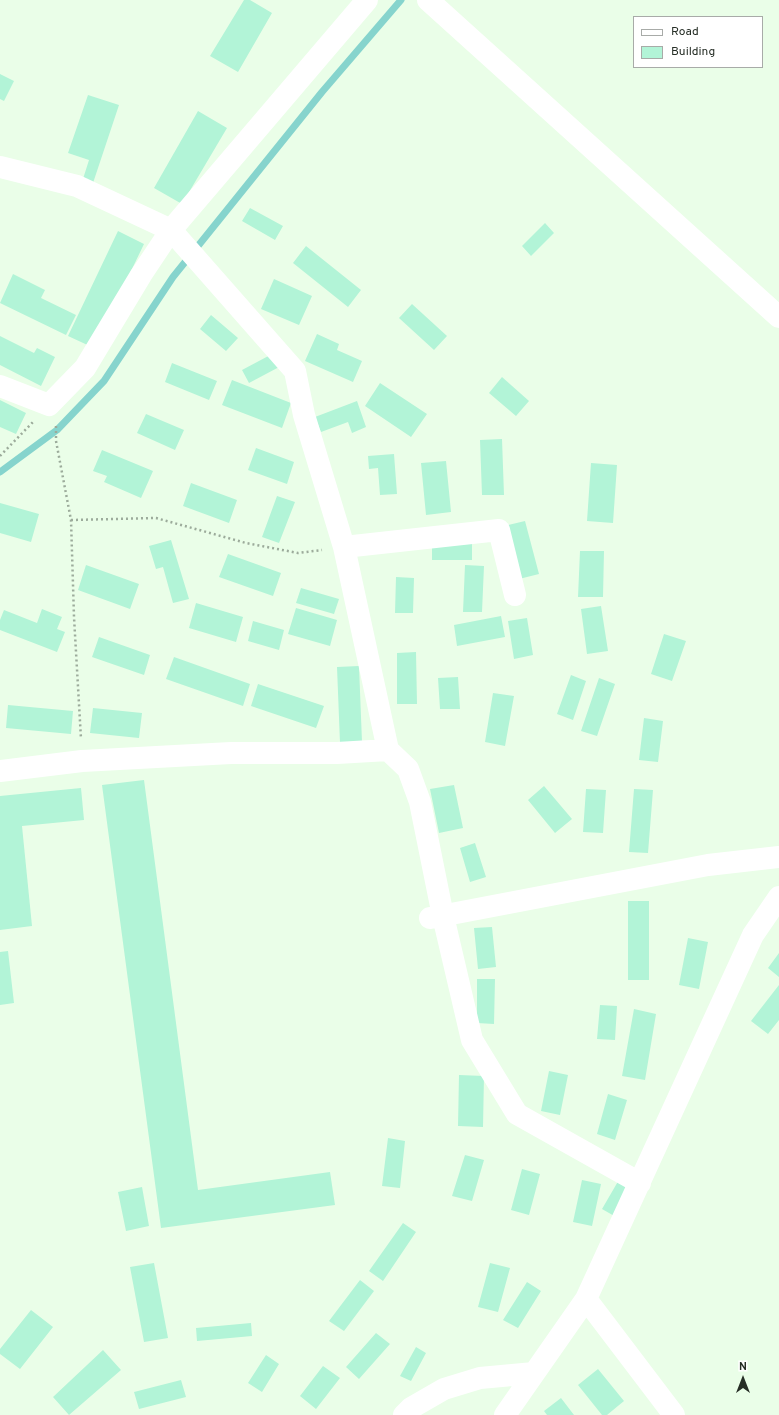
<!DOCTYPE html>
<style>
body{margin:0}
#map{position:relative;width:779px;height:1415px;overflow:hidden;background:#eafee8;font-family:Overpass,sans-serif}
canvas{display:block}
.legend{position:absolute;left:633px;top:16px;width:130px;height:52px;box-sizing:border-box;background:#fff;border:1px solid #a8aba8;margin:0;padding:5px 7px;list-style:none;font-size:12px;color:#262e26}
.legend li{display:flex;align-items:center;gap:8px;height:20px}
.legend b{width:20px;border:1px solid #a8aba8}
.north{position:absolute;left:723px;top:1359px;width:40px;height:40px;-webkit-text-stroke:3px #fff;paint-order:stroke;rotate:0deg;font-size:11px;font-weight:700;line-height:16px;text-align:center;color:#262e26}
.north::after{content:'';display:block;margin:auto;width:14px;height:18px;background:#262e26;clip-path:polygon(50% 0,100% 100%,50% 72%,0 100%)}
</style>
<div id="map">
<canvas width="779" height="1415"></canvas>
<ul class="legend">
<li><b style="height:5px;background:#fff"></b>Road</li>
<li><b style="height:11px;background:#b2f4d7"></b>Building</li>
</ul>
<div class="north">N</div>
</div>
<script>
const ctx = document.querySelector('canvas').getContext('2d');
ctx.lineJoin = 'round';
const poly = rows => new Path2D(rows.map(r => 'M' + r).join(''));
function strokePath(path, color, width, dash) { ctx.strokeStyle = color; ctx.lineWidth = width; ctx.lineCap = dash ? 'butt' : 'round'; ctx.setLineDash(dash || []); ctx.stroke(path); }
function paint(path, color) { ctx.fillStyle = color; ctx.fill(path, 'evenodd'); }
strokePath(poly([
 [0,472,57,430,104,381,173,277,322,92,401,0]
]), '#86d4cd', 7);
paint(poly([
 [244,0,250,0,272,13,238,72,210,56],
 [0,74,14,81,4,101,0,99],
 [88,95,119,105,92,186,82,182,89,160,68,153],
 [198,111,227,128,182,204,154,188],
 [250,208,283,226,275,240,242,221],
 [545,223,554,233,531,256,522,246],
 [118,231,144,244,94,348,68,336],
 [306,246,361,290,348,307,293,263],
 [13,274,45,290,41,298,76,315,66,335,0,303],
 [274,279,312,296,299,325,261,309],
 [412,304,447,336,434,350,399,318],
 [211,315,238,338,226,351,200,329],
 [317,334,339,344,337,350,362,361,353,382,305,361],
 [0,336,34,353,37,348,55,357,41,386,0,365],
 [274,353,281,366,249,383,242,370],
 [172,363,217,381,209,400,165,382],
 [502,377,529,401,516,416,489,393],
 [232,380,291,403,282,428,222,405],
 [380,383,427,414,411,437,365,406],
 [0,400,26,413,16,434,0,427],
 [357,401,366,427,352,433,348,422,321,432,315,417],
 [146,414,184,430,175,450,137,433],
 [502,439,504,495,482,495,480,440],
 [256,448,294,462,287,484,248,470],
 [102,450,153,471,141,498,104,482,107,476,93,471],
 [394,454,397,494,380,495,378,468,369,469,368,456],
 [446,461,451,512,426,515,421,463],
 [591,463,617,465,613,523,587,521],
 [191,483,237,500,229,523,183,506],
 [277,496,295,502,279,543,262,537],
 [0,503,39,514,31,542,0,533],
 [525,521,539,574,519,579,504,526],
 [171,540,189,599,173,603,163,567,156,569,149,546],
 [432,542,472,542,472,560,432,560],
 [580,551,604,551,603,597,578,597],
 [228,554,281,573,273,596,219,577],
 [86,565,139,584,130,609,78,590],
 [465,565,484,566,482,612,463,612],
 [396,577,414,578,413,613,395,613],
 [301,588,339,599,334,614,296,603],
 [196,603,243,617,236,642,189,628],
 [601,606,608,651,587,654,581,609],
 [296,608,337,620,330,646,288,634],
 [42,609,62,617,57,629,65,632,57,652,0,630,0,620,4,610,37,623],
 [501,616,505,637,457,646,454,625],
 [527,618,533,655,514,659,508,621],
 [253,621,284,630,279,650,248,641],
 [664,634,686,641,672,681,651,674],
 [99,637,150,655,144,675,92,657],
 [416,652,417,704,397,704,397,653],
 [174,657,250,684,243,706,166,679],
 [359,666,362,742,340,743,337,667],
 [571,675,586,681,573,720,557,714],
 [458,677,460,709,440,709,438,678],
 [599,678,615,684,597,736,581,731],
 [258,684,324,706,316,728,251,706],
 [493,693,514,696,505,746,485,742],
 [8,705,73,711,71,734,6,728],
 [93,708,142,713,139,738,90,733],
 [644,718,663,721,658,762,639,760],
 [144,780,198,1190,330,1172,335,1205,161,1228,102,785],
 [454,785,463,828,439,833,430,789],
 [544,786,572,819,555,833,528,800],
 [81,788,84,820,22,826,32,926,0,930,0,796],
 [586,789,606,790,603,833,583,832],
 [634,789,653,790,648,853,629,852],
 [475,843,486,877,470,882,460,848],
 [628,901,649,901,649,980,628,980],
 [492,927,496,967,478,969,474,928],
 [688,938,708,942,699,989,679,985],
 [8,951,14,1003,0,1005,0,952],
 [779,953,779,977,768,968],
 [477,979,495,979,494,1024,477,1023],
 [779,985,779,1020,768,1034,751,1021],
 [600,1005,617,1006,615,1040,597,1039],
 [634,1009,656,1014,645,1080,622,1076],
 [549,1071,568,1075,560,1115,541,1111],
 [459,1075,484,1076,483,1127,458,1126],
 [608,1094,627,1100,615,1140,597,1134],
 [388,1138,405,1141,400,1188,382,1186],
 [465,1155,484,1160,472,1201,452,1196],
 [522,1169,540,1174,529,1215,511,1210],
 [620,1178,633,1185,616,1217,602,1209],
 [582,1180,601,1184,592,1226,573,1222],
 [142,1187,149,1226,126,1231,118,1192],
 [403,1223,416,1232,383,1281,369,1271],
 [154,1263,168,1338,144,1342,130,1267],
 [490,1263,510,1268,498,1312,478,1307],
 [360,1280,374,1291,344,1331,329,1321],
 [527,1282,541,1291,518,1328,503,1320],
 [31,1310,53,1327,20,1369,0,1354,0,1349],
 [251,1323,252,1336,197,1341,196,1328],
 [376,1333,390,1344,359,1379,346,1367],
 [416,1347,426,1353,411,1381,400,1376],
 [103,1350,121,1370,69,1415,53,1397],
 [266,1355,279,1364,262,1392,248,1383],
 [323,1366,340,1378,316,1409,300,1396],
 [598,1369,624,1401,607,1415,602,1415,578,1385],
 [181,1380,186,1397,139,1409,134,1392],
 [561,1398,574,1415,547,1415,544,1411]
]), '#b2f4d7');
strokePath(poly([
 [56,426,56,441,71,520,74,617,81,739],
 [0,456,33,422],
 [71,520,156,518,246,543,298,553,322,550]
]), '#9cab9b', 2.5, [2, 3]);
strokePath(poly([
 [428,0,779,317],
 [0,167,77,186,171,230,295,371,304,415,344,547,388,750],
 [0,386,49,405,85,368,141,275,171,230,367,0],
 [344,547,499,530,515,595],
 [0,771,82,761,231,753,337,753,388,750,408,769,420,802,443,916,472,1040,517,1114,640,1183],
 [430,918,708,865,779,857],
 [586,1299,674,1415],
 [404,1415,411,1408,444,1389,480,1378,534,1373],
 [505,1415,586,1299,753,935,779,897]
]), '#fff', 22);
</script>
